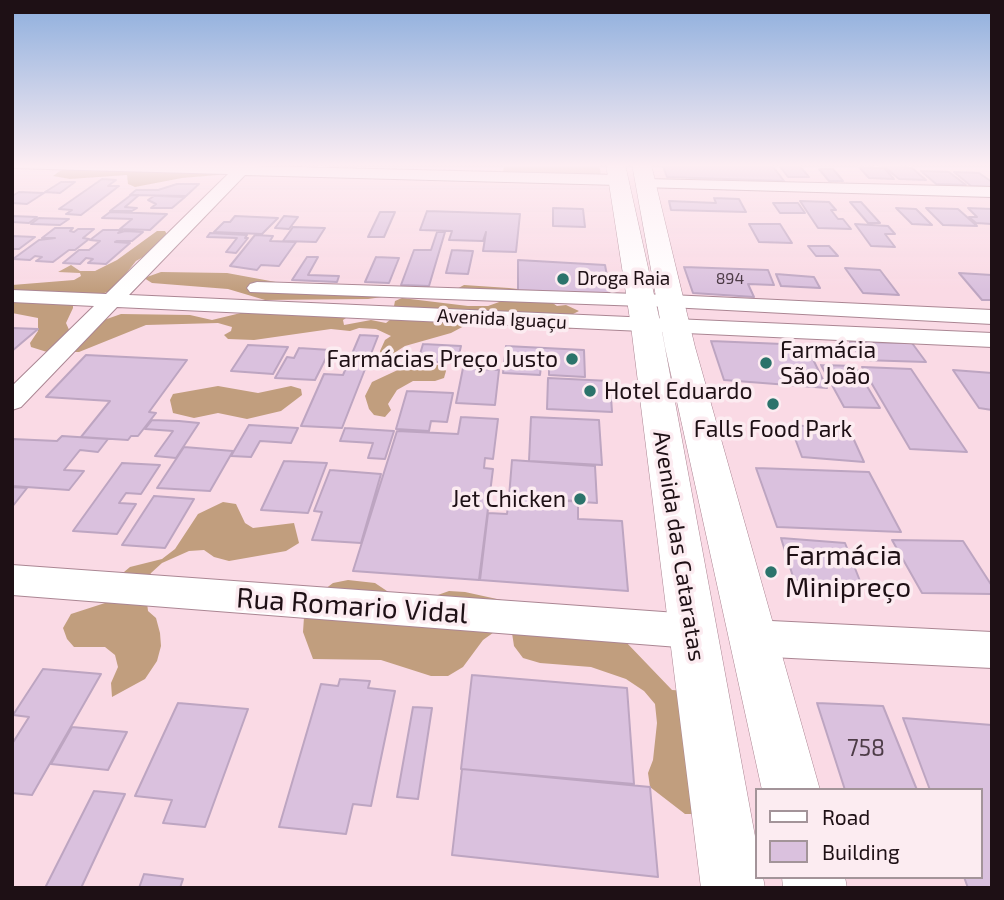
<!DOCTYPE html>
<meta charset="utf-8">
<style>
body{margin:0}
#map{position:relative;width:1004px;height:900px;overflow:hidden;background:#fadae5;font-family:"Exo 2",sans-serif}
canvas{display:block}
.frame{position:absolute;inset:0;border:14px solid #1e1015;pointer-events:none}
.legend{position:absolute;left:755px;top:788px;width:228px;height:91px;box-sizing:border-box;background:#fcecf1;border:2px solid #a39499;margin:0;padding:9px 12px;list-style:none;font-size:21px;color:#1e1015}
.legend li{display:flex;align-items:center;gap:14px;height:35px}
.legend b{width:35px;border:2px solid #a39499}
</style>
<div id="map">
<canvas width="1004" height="900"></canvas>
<div class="frame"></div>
<ul class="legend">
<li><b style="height:9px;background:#fff"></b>Road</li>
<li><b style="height:19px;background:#dac1de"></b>Building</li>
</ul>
</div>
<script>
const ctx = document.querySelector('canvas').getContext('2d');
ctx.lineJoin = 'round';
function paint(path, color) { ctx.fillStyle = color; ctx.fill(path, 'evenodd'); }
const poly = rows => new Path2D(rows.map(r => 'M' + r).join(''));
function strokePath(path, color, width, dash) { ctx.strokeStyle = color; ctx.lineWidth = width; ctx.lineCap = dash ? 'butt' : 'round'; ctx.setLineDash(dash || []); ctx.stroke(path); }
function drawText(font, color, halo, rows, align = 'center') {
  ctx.font = font + ' "Exo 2",sans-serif'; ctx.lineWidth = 7; ctx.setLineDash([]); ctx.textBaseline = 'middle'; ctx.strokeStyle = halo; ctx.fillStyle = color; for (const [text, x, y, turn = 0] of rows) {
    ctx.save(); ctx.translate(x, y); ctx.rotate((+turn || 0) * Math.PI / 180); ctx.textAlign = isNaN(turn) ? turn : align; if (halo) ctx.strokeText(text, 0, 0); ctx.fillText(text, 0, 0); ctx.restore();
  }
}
paint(poly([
 [504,164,599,164,601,175,503,173]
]), '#d2b9a4');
paint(poly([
 [76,164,159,164,236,166,217,175,182,178,135,187,128,184,127,175,70,179,53,176,63,169,62,166],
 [157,231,165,231,169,238,164,245,136,261,113,290,93,297,33,292,73,304,73,308,66,323,70,332,121,314,190,315,212,320,249,311,349,316,343,320,344,325,371,320,386,323,391,319,470,311,435,311,401,309,394,306,395,301,402,298,468,306,488,306,502,301,498,297,403,294,368,299,265,300,228,289,152,283,144,278,161,272,227,273,292,285,451,292,464,285,509,288,535,291,557,306,566,305,579,311,567,317,573,328,564,330,511,325,466,325,451,333,405,346,391,355,381,357,380,351,385,340,391,336,376,329,359,328,350,331,331,329,254,340,228,339,224,335,231,331,232,327,218,323,146,325,79,352,47,352,31,347,30,343,38,331,38,318,12,313,12,285,74,280,81,276,80,273,58,272,71,265,80,271,95,271,117,260],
 [432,364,443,366,446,371,444,378,435,381,413,381,397,390,388,404,391,410,385,417,374,415,369,409,365,396,372,382,402,368],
 [218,386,258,393,291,386,301,389,302,395,281,411,247,419,218,413,194,418,173,413,170,400,173,394],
 [223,502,236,504,245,523,253,528,294,523,299,543,286,551,229,561,214,557,204,550,189,551,162,563,151,573,145,586,148,611,156,618,160,633,161,646,157,661,145,679,112,697,111,683,118,667,115,655,105,647,74,647,67,639,63,628,71,614,105,603,116,591,118,577,130,567,162,559,175,549,198,514],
 [348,580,375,583,396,597,435,596,449,591,465,592,506,601,625,641,672,690,688,691,704,814,685,814,650,787,648,773,653,760,657,723,655,704,644,691,626,679,591,667,540,663,523,658,514,646,512,633,497,630,483,640,463,667,448,676,431,676,381,660,313,659,303,632,304,617,321,592,333,583]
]), '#c19e7e');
const building = poly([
 [662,164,771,164,784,181,667,177,662,164],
 [778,164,798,164,809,177,788,177,778,164],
 [881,164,912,168,926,180,899,179,881,164],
 [859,167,884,168,894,179,869,178,859,167],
 [819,169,833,169,843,181,829,181,819,169],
 [921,171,949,172,966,185,936,184,921,171],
 [954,172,979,173,992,182,992,187,971,186,954,172],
 [102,179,116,180,108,186,119,186,81,215,66,214,72,210,59,209,102,179],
 [61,182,75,182,60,193,45,192,61,182],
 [177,184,199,184,186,196,130,195,136,190,158,190,177,184],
 [19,192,44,193,27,204,12,203,12,196,19,192],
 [131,195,139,195,125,207,137,208,132,211,110,211,131,195],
 [154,196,159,196,185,197,172,208,151,208,156,204,148,200,154,196],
 [714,198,739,199,746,212,671,210,669,201,716,203,714,198],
 [800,201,829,202,836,210,831,210,838,219,843,219,851,229,818,228,800,201],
 [850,202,861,202,880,223,868,223,850,202],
 [773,203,798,203,805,213,780,213,773,203],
 [553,208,583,209,585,227,553,226,553,208],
 [896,208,916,209,932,225,912,224,896,208],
 [926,208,958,209,977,226,943,225,926,208],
 [968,208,992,209,992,224,976,223,969,217,977,217,968,208],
 [427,211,520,214,516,252,483,251,486,232,483,241,449,240,452,231,420,230,427,211],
 [110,212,167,214,150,230,120,229,132,219,102,218,110,212],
 [380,212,395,212,384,237,368,237,380,212],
 [12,216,37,217,29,223,12,222,12,216],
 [235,216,278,218,262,234,214,232,224,222,230,222,235,216],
 [284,216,298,217,289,229,275,228,284,216],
 [39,218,69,219,60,225,31,224,39,218],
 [749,224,780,224,792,243,759,242,749,224],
 [855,224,888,226,895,234,885,234,895,247,871,246,855,224],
 [293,227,325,228,316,242,283,241,293,227],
 [55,228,73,228,70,231,74,232,78,229,94,229,83,238,89,239,75,250,69,250,53,262,36,261,42,257,35,256,30,260,13,259,39,240,55,238,42,238,55,228],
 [103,230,122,230,118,233,125,231,143,232,132,241,117,241,115,242,130,243,106,264,88,263,93,259,86,258,80,264,63,263,79,250,89,250,100,241,90,240,103,230],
 [437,232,445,232,429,286,401,285,414,250,431,250,437,232],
 [210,233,247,235,245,238,248,238,236,253,226,252,237,238,207,237,210,233],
 [255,235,273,236,270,241,296,242,279,266,261,265,257,270,230,266,255,235],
 [12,236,35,237,19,249,12,249,12,236],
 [808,246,829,246,838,256,816,256,808,246],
 [452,250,473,251,468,274,446,273,452,250],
 [307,257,318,257,308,275,339,276,337,282,292,280,307,257],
 [376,257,399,258,389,283,365,282,376,257],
 [518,260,605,265,611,297,518,293,518,260],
 [684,267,768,270,774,285,748,284,754,297,693,293,684,267],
 [845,268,880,270,899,295,863,293,845,268],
 [959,273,992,275,992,300,982,300,959,273],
 [776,274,814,277,820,288,781,286,776,274],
 [12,328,38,329,12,351,12,328],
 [360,335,378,336,342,428,301,426,324,374,343,375,360,335],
 [711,341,806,345,827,388,724,380,711,341],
 [850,342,912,343,926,362,862,360,850,342],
 [423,344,461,346,457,363,418,361,423,344],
 [248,345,288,347,273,374,231,371,248,345],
 [506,346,584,350,585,377,549,375,549,367,541,366,540,375,503,373,506,346],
 [299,348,330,350,315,380,275,378,287,357,294,358,299,348],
 [86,355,146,358,187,360,149,412,156,413,138,436,131,436,128,440,81,437,110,401,46,397,86,355],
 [821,365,855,366,880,408,844,407,821,365],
 [862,367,911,369,967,452,910,449,862,367],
 [463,368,499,370,495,405,456,403,463,368],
 [953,370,992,373,992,410,979,408,953,370],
 [548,378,610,381,612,412,547,409,548,378],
 [407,391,453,393,447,422,431,421,429,431,396,429,407,391],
 [461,417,498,419,493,459,485,458,484,468,493,469,479,580,353,571,397,431,458,434,461,417],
 [531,417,599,420,602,465,529,461,531,417],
 [152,420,179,421,199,423,176,458,155,456,173,431,145,429,152,420],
 [249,425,298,428,291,443,260,441,251,457,231,456,249,425],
 [790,425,849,429,864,462,802,457,790,425],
 [345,428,394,431,385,459,368,458,373,443,340,441,345,428],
 [62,436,108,439,98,452,80,450,64,470,84,471,69,490,12,486,12,439,57,441,62,436],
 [184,447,233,451,210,491,157,488,184,447],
 [512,460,595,466,597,503,509,497,512,460],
 [284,461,327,463,308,513,261,510,284,461],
 [122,463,160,465,141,494,126,493,119,503,136,504,117,534,73,531,122,463],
 [756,468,869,472,901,532,777,527,756,468],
 [330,470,381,474,361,543,312,540,322,512,314,511,330,470],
 [12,487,27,488,12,507,12,487],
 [154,496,194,499,165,548,122,545,154,496],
 [509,497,578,501,578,519,622,521,628,591,480,580,488,513,507,514,509,497],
 [781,538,845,543,862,586,794,580,781,538],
 [892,540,963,541,992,586,992,594,922,593,892,540],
 [43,669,101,674,32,795,12,793,12,744,29,717,13,715,43,669],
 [472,675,627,688,634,784,461,769,472,675],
 [340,679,370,681,368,688,395,691,371,806,353,804,346,834,279,827,321,684,338,686,340,679],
 [178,703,248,709,205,827,163,823,172,800,135,796,178,703],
 [817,703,883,706,917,790,845,790,817,703],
 [413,707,432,708,418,799,397,797,413,707],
 [903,718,992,725,992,888,968,888,964,877,981,877,981,790,930,790,903,718],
 [72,727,127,732,108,770,51,764,72,727],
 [462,769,650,787,658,877,452,855,462,769],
 [94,791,125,794,81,888,45,888,94,791],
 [144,874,183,879,180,888,139,888,144,874]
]);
paint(building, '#dac1de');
strokePath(building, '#bda5c1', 2);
const minor = poly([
 [12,164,254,164,253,166,618,175,626,180,618,185,245,175,129,295,992,333,992,347,117,307,21,407,12,410,12,386,94,306,12,302,12,290,106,294,228,174,12,168,12,164],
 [646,179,992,187,992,197,641,187,638,184,641,181,646,179],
 [257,282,670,295,992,310,992,324,670,307,250,292,247,288,250,284,257,282],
 [12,565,691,614,704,619,709,631,704,643,691,648,12,595,12,565],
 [751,620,992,632,992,668,751,656,738,651,733,638,738,625,751,620]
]);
const major = poly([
 [606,164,625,164,661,326,757,847,757,877,763,877,765,888,701,888,631,326,606,164],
 [632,164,651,164,695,347,820,790,762,790,665,347,632,164],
 [782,877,845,877,847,888,783,888,782,877]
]);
strokePath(minor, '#ab8693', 2);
strokePath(major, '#ab8693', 1);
paint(minor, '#fff');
paint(major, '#fff');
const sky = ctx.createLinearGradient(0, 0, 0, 290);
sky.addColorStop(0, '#8daedd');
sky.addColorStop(0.57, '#fdeef3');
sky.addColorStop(1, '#fdeef300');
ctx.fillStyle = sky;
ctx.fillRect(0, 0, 1004, 290);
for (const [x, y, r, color] of [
 [563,279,7,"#2b736b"],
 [572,359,7,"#2b736b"],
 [766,363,7,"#2b736b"],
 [590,391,7,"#2b736b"],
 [773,404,7,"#2b736b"],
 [580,499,7,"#2b736b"],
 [771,572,7,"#2b736b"]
]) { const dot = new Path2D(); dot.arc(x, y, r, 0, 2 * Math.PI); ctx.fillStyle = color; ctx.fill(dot); strokePath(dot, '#fcecf1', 2.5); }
drawText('16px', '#4d3c47', null, [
 ["894",730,279]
]);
drawText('19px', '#1e1015', '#fcecf1', [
 ["Droga Raia",577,279]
], 'left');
drawText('19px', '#1e1015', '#fcecf1', [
 ["Avenida Iguaçu",502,319,3]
]);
drawText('23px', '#1e1015', '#fcecf1', [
 ["Farmácia",780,350],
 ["São João",780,376],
 ["Farmácias Preço Justo",558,359,"right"],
 ["Hotel Eduardo",604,391],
 ["Falls Food Park",773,429,"center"],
 ["Jet Chicken",566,499,"right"]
], 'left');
drawText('23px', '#1e1015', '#fcecf1', [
 ["Avenida das Cataratas",679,546,81]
]);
drawText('23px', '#4d3c47', null, [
 ["758",866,748]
]);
drawText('28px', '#1e1015', '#fcecf1', [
 ["Farmácia",785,556],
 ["Minipreço",785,588]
], 'left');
drawText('28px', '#1e1015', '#fcecf1', [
 ["Rua Romario Vidal",352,606,4]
]);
</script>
